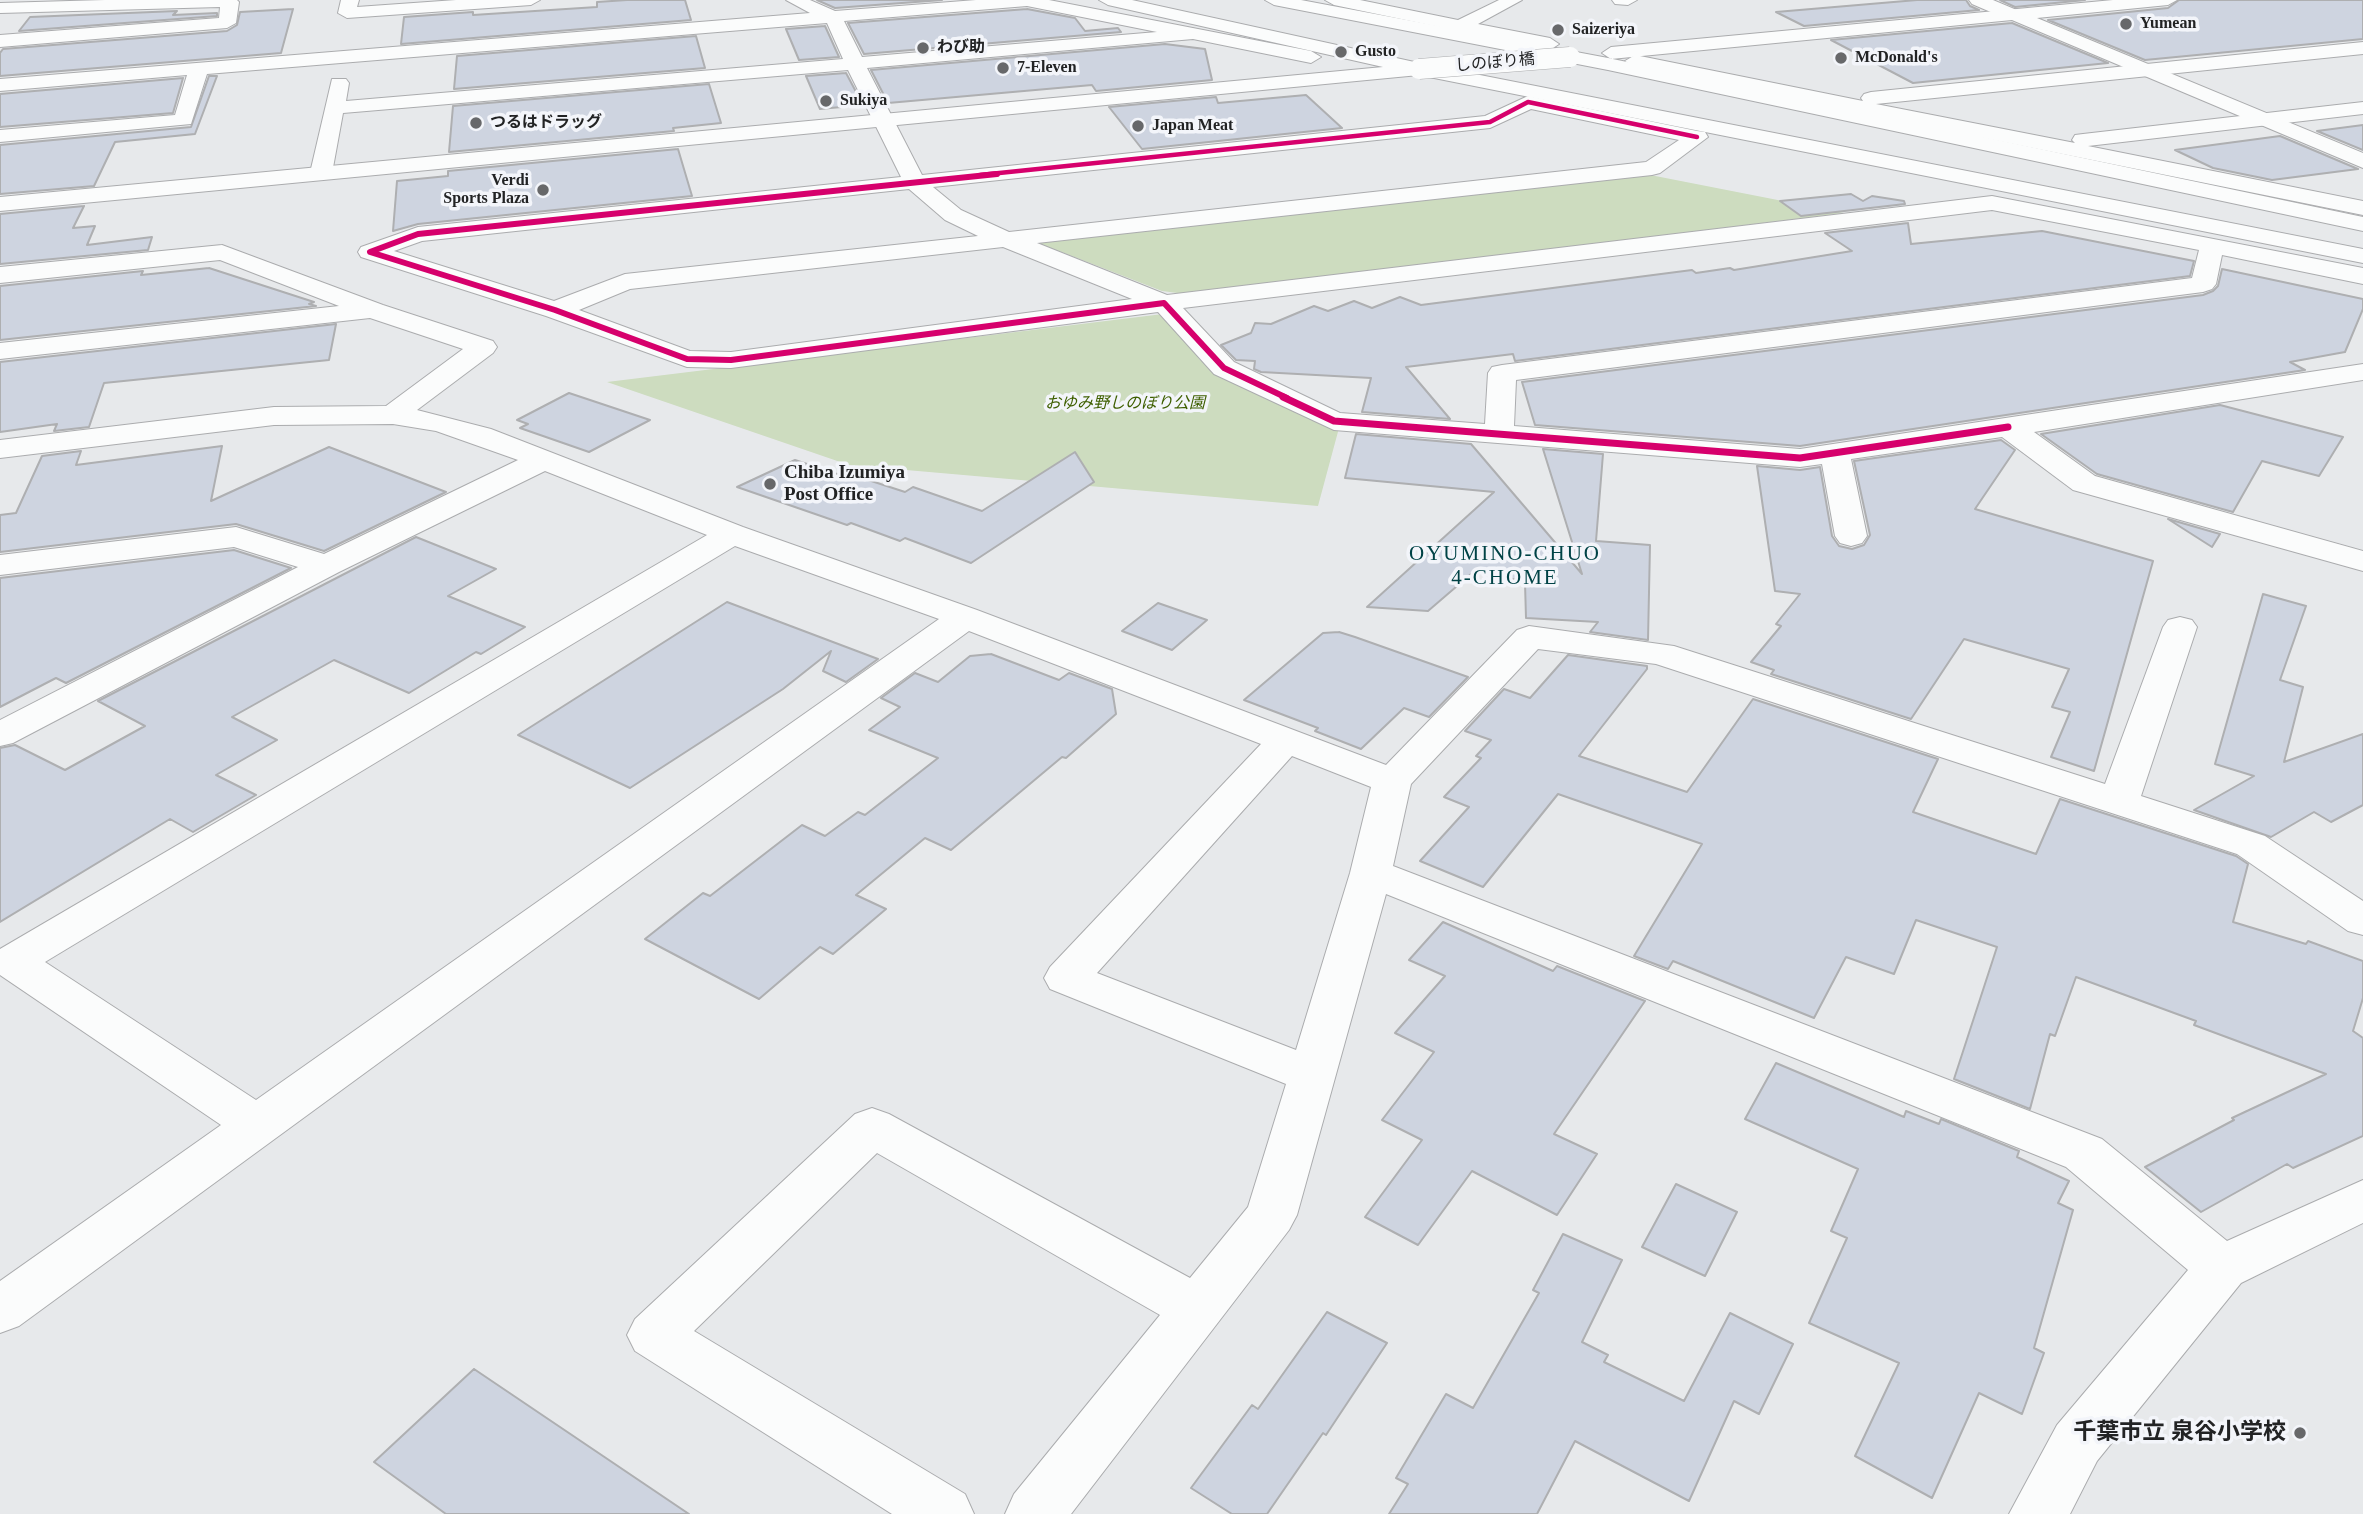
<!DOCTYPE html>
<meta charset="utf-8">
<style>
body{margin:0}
canvas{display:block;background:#e7e9eb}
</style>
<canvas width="2363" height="1514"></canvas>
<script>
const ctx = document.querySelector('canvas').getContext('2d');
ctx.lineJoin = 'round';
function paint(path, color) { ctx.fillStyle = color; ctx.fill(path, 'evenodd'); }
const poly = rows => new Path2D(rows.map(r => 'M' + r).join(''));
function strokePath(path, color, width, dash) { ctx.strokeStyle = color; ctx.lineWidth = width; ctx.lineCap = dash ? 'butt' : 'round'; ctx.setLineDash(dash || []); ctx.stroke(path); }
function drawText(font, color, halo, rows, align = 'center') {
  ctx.font = font + ' "Times New Roman","Noto Sans JP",serif'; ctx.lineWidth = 7; ctx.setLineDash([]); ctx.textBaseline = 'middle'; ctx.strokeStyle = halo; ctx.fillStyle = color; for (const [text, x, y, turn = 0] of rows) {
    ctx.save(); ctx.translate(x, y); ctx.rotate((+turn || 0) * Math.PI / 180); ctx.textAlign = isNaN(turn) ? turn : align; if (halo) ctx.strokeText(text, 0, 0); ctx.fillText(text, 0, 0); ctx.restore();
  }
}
paint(poly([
 [1640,173,1844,213,1185,294,1162,291,1028,239],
 [1163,314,1200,360,1339,428,1318,506,849,465,607,382]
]), '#cddcbf');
const building = poly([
 [627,0,685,0,691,20,401,44,404,17,473,12,473,15,597,7,597,2,627,0],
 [817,0,942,0,835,8,817,0],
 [1917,0,1966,0,1970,6,1979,10,1804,26,1776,12,1917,0],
 [2000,0,2085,0,2015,7,2000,0],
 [2179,0,2363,0,2363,39,2145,60,2048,20,2168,8,2179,0],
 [293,9,281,53,0,76,0,53,3,49,227,31,237,25,240,12,293,9],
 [1027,9,1075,18,1085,31,1118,28,1121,32,864,54,848,23,1027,9],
 [177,11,173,15,217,13,217,16,19,31,30,17,177,11],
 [2012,23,2108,63,1913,83,1831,40,2012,23],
 [825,26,839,57,799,60,786,29,825,26],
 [696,36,705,68,454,89,457,56,696,36],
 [1165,44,1205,49,1212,80,1096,91,1092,85,888,103,871,70,1165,44],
 [846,73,863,105,820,109,806,76,846,73],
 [209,76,217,76,195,134,115,142,94,186,0,194,0,145,191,127,209,76],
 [183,78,173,113,0,127,0,94,183,78],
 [709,84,721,123,673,128,674,131,449,152,453,106,709,84],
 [1306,95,1342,128,1142,149,1109,107,1216,97,1218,103,1306,95],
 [2363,125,2363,150,2317,131,2363,125],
 [2280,136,2358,169,2272,180,2213,168,2175,150,2280,136],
 [678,149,692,196,418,224,393,231,397,181,448,176,448,171,678,149],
 [1851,194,1863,201,1872,196,1904,201,1905,204,1801,216,1780,201,1851,194],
 [84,206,73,228,95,226,87,245,152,237,148,250,0,264,0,214,84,206],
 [1908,223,1911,244,2042,231,2194,261,2190,276,1515,361,1513,354,1406,367,1450,419,1362,412,1371,378,1261,372,1254,369,1255,361,1236,360,1221,345,1251,333,1255,323,1271,324,1314,306,1328,311,1354,301,1372,308,1400,297,1421,305,1692,270,1696,273,1730,268,1734,270,1852,251,1825,233,1908,223],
 [209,268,314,302,309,304,316,306,0,340,0,286,143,271,141,275,209,268],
 [2222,269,2363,299,2363,309,2345,352,2290,362,2305,370,1800,446,1535,425,1522,382,2203,295,2213,291,2218,286,2222,269],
 [336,324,329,360,104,383,89,427,54,431,57,424,0,432,0,362,336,324],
 [569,393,650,420,589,452,520,428,528,424,517,420,569,393],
 [2220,405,2343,437,2319,476,2262,461,2233,512,2097,474,2041,434,2220,405],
 [1356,434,1471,444,1582,574,1543,449,1603,454,1596,541,1650,545,1648,640,1590,632,1598,622,1526,618,1525,583,1478,568,1428,611,1367,607,1494,492,1345,478,1356,434],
 [2001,440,2015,450,1975,509,2153,561,2094,771,2051,757,2070,712,2052,707,2069,669,1964,639,1911,719,1771,674,1774,670,1751,662,1781,626,1776,624,1800,594,1775,591,1757,466,1800,470,1820,467,1832,536,1839,546,1852,549,1864,545,1870,535,1854,461,2001,440],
 [222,446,211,501,329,447,446,492,324,551,236,524,0,552,0,515,16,513,42,456,81,451,76,465,222,446],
 [1075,452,1094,482,971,563,905,538,900,541,851,523,847,525,737,487,795,460,852,479,856,476,905,492,913,487,982,511,1075,452],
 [2168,519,2220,534,2212,547,2168,519],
 [416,537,496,569,448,596,525,627,481,654,476,652,409,693,334,660,232,717,277,740,216,775,256,795,193,832,170,819,0,922,0,748,15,745,65,770,145,726,98,701,416,537],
 [234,550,291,568,66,683,56,678,0,707,0,578,234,550],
 [2263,594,2306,606,2280,680,2303,687,2284,762,2363,734,2363,805,2331,822,2314,812,2271,837,2194,810,2254,776,2215,764,2263,594],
 [727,602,878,659,846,682,823,671,831,651,783,689,630,788,518,735,727,602],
 [1158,603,1207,620,1172,650,1122,631,1158,603],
 [1339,632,1355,637,1468,677,1429,717,1404,708,1361,749,1315,731,1318,728,1244,700,1323,633,1339,632],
 [991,654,1059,680,1069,673,1112,689,1116,714,1066,758,1062,757,951,850,925,838,856,895,886,909,833,954,820,947,759,999,645,939,703,893,710,896,802,825,825,836,858,812,865,815,938,758,869,730,900,707,881,698,915,673,938,682,970,656,991,654],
 [1568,655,1647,666,1647,669,1579,756,1687,792,1753,699,1938,759,1913,812,2036,854,2060,799,2236,856,2248,864,2233,922,2306,944,2308,941,2363,961,2363,998,2353,1031,2363,1038,2363,1136,2293,1168,2287,1164,2201,1212,2145,1167,2234,1120,2232,1118,2326,1074,2194,1025,2196,1021,2076,977,2055,1036,2050,1034,2030,1109,1954,1079,1997,947,1916,920,1894,974,1846,957,1814,1018,1673,961,1668,969,1634,956,1702,844,1558,794,1483,887,1420,861,1469,807,1444,797,1481,758,1476,756,1491,740,1465,731,1504,689,1530,698,1568,655],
 [1443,922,1553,971,1557,966,1645,1001,1554,1134,1597,1154,1557,1215,1472,1171,1418,1245,1365,1217,1422,1140,1382,1120,1434,1052,1395,1033,1445,976,1409,960,1443,922],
 [1776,1063,1904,1117,1906,1111,1939,1124,1941,1119,2019,1151,2017,1157,2069,1181,2058,1203,2073,1210,2034,1348,2044,1353,2022,1414,1979,1393,1932,1498,1855,1456,1899,1363,1809,1323,1847,1238,1831,1231,1858,1169,1745,1119,1776,1063],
 [1676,1184,1737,1212,1705,1276,1642,1247,1676,1184],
 [1563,1234,1622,1260,1582,1342,1608,1355,1604,1362,1684,1401,1730,1313,1793,1344,1759,1414,1734,1401,1689,1501,1575,1441,1537,1514,1389,1514,1408,1484,1396,1478,1446,1394,1473,1408,1539,1293,1533,1290,1563,1234],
 [1327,1312,1387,1343,1326,1435,1323,1433,1267,1514,1232,1514,1191,1488,1252,1405,1258,1409,1327,1312],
 [474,1369,689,1514,446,1514,374,1462,474,1369]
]);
paint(building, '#ced4e0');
strokePath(building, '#aeafb1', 2);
const minor = poly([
 [105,0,237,0,239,2,236,23,227,28,0,47,0,35,219,18,220,7,0,13,0,3,105,0],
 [341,0,359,0,357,7,456,0,540,0,531,5,347,18,338,13,341,0],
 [786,0,810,0,835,11,976,0,1049,0,1311,51,1321,57,1311,63,1193,39,867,68,922,175,1485,116,1528,96,1697,131,1705,132,1708,137,1660,173,1652,175,1037,243,1167,295,1992,196,2363,268,2363,284,2222,255,2216,284,2212,289,2203,292,1516,380,1514,426,1800,449,2363,364,2363,380,2034,432,2095,476,2363,551,2363,571,2073,490,2002,437,1851,459,1867,536,1862,543,1851,546,1840,543,1835,536,1822,464,1800,467,1334,430,1214,374,1158,312,731,368,687,367,546,316,361,257,358,252,361,247,418,227,901,177,848,70,343,113,332,173,329,178,321,180,313,178,310,173,332,79,346,79,349,83,346,101,843,59,827,23,207,74,191,124,0,142,0,130,175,115,187,75,0,91,0,79,810,13,786,0],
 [1027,6,1157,32,862,57,844,21,1027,6],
 [1531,109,1679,140,1646,162,1009,232,961,210,933,187,1490,128,1531,109],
 [909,189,945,220,978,236,625,274,554,301,394,251,422,241,909,189],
 [1992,210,2199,250,2192,278,1502,365,1492,367,1488,373,1485,424,1340,413,1234,362,1183,308,1992,210],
 [1003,247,1132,299,731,352,690,351,579,310,630,289,1003,247],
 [1325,0,1360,0,1458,20,1499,0,1522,0,1478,24,1550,38,1559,44,1550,50,1334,5,1325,0],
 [1612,0,1637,0,1628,5,1615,4,1612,0],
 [1969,0,1993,0,2019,11,2022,15,2013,20,2007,19,1972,4,1969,0],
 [2363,42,2363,54,1876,104,2075,143,2072,140,2075,135,2083,134,2363,102,2363,114,2088,146,2363,201,2363,215,1635,67,1625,61,1635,55,1863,101,1861,98,1864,94,1871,92,2363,42],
 [222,245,383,305,493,341,497,347,493,353,417,410,491,429,743,527,977,610,1386,765,1517,630,1529,626,1674,646,2105,784,2163,627,2168,620,2180,617,2192,620,2197,627,2141,796,2265,836,2363,901,2363,935,2348,931,2237,854,1656,664,1538,649,1411,784,1393,866,2102,1139,2227,1241,2363,1180,2363,1223,2241,1283,2097,1461,2070,1514,2009,1514,2057,1425,2188,1270,2066,1167,1386,894,1297,1215,1289,1230,1071,1514,1005,1514,1014,1494,1160,1315,877,1153,694,1331,965,1494,974,1514,892,1514,635,1351,627,1335,635,1319,855,1114,872,1108,889,1114,1190,1278,1248,1207,1286,1084,1050,989,1044,978,1050,967,1261,744,969,631,19,1326,0,1333,0,1281,221,1125,0,975,0,949,707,535,545,471,339,572,13,743,0,746,0,720,298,567,234,547,0,575,0,555,236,527,324,554,518,460,436,431,393,424,274,425,0,458,0,440,274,407,386,406,463,349,370,318,0,359,0,343,339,306,220,260,0,283,0,267,222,245],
 [735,546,939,619,256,1100,45,962,735,546],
 [1292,756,1371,787,1350,873,1296,1050,1097,973,1292,756]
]);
const tertiary = poly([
 [1099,0,1132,0,1419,63,2363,249,2363,263,1419,75,0,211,0,197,1383,67,1108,5,1099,0],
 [1265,0,1301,0,1608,58,2363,217,2363,231,1608,70,1274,5,1265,0],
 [2113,0,2177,0,2168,5,2037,18,2363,153,2363,168,2012,20,1611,59,1602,53,1611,47,2113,0]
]);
strokePath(minor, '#abacae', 2);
strokePath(tertiary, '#abacae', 2);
paint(minor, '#fbfcfc');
paint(tertiary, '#fbfcfc');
const tertiaryBridge = poly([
 [1419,69,1570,57]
]);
strokePath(tertiaryBridge, '#abacae', 21, []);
strokePath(tertiaryBridge, '#fbfcfc', 20);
strokePath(poly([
 [980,175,1490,122,1528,102,1697,137]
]), '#d6006c', 4.5);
strokePath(poly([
 [997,174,418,234,370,252,555,310,687,359,731,360,1164,303,1224,368,1287,398]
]), '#d6006c', 6);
strokePath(poly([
 [1283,397,1334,421,1800,458,2008,427]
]), '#d6006c', 7);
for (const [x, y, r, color] of [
 [2126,24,7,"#67686a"],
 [1558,30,7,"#67686a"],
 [923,48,7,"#67686a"],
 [1341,52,7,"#67686a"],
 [1841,58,7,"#67686a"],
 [1003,68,7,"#67686a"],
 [826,101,7,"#67686a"],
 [476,123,7,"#67686a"],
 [1138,126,7,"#67686a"],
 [543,190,7,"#67686a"],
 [770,484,7,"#67686a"],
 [2300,1433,7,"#67686a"]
]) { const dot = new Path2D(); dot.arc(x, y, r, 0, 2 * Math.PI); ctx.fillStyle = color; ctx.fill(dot); strokePath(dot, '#f3f5fa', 2.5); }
drawText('bold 16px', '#222324', '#f3f5fa', [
 ["Yumean",2140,24],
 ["Saizeriya",1572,30],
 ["わび助",937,48],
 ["Gusto",1355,52],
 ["McDonald's",1855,58],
 ["7-Eleven",1017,68],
 ["Sukiya",840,101],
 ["つるはドラッグ",490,123],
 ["Japan Meat",1152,126],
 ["Verdi",529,181,"right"],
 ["Sports Plaza",529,199,"right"]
], 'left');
drawText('16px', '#222324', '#f3f5fa', [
 ["しのぼり橋",1495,63,-5]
]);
drawText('italic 16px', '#3e5f00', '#f3f5fa', [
 ["おゆみ野しのぼり公園",1125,404]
]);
drawText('bold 19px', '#222324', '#f3f5fa', [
 ["Chiba Izumiya",784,473],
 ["Post Office",784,495]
], 'left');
ctx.letterSpacing = '2px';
drawText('21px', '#004346', '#f3f5fa', [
 ["OYUMINO-CHUO",1505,554],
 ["4-CHOME",1505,578]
]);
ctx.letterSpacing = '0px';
drawText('bold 23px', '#222324', '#f3f5fa', [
 ["千葉市立 泉谷小学校",2286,1433]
], 'right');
</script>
